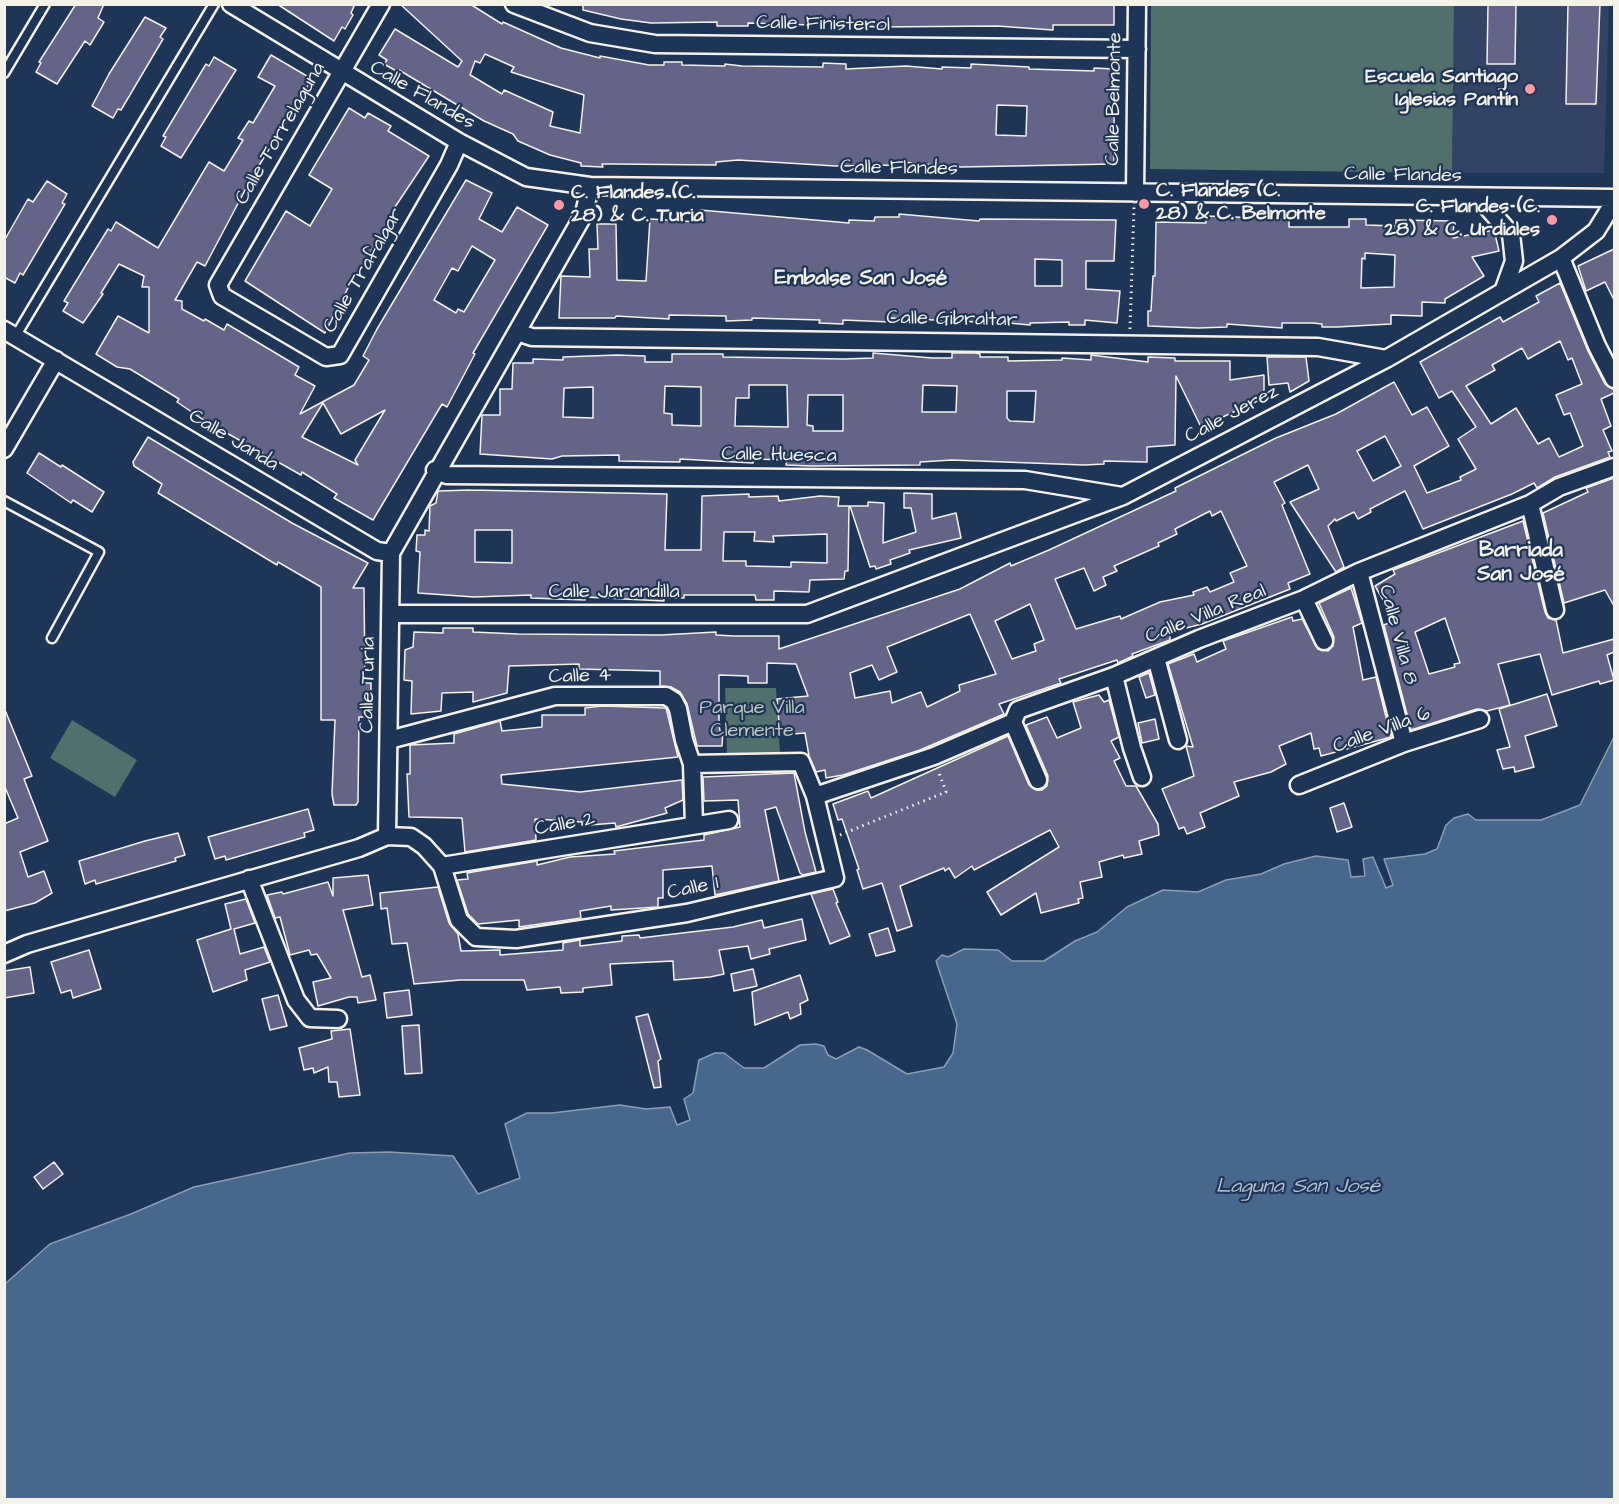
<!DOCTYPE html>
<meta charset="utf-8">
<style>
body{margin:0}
#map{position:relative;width:1619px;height:1504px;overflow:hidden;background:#1d3557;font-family:"Architects Daughter",sans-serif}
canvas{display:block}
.frame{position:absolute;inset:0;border:6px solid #f4f1e8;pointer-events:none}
</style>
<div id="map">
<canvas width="1619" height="1504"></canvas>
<div class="frame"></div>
</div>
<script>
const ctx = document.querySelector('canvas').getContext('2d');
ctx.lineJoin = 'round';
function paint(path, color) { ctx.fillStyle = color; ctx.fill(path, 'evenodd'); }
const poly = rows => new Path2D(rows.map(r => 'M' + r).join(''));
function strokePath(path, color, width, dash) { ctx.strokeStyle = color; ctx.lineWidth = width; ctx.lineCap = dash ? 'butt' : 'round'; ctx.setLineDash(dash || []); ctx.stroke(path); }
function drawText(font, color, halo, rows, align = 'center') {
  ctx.font = font + ' "Architects Daughter",sans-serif'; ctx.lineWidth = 4.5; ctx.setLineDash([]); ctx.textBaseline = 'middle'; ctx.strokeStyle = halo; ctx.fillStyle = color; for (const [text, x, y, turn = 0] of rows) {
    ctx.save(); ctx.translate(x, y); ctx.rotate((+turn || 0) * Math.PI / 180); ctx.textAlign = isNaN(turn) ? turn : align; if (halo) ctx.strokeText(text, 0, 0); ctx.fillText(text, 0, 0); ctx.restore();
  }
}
paint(poly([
 [1454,5,1609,5,1604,173,1452,173]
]), '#324365');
paint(poly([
 [1151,5,1454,5,1452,173,1150,169],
 [725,688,776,688,780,752,727,756],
 [72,720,137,760,115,797,50,758]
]), '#516f6d');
const water = poly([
 [1614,737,1614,1499,5,1499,5,1284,50,1244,131,1214,194,1187,350,1153,390,1152,453,1156,478,1194,520,1178,505,1124,527,1113,552,1113,620,1105,646,1109,670,1107,677,1125,690,1120,684,1099,693,1093,699,1060,715,1053,724,1053,744,1068,764,1068,800,1045,816,1044,824,1046,828,1055,836,1059,859,1047,867,1050,907,1074,944,1067,953,1053,957,1024,936,961,942,955,948,957,964,949,998,950,1012,961,1044,961,1075,941,1097,932,1127,907,1163,890,1198,892,1226,880,1261,874,1284,864,1316,856,1348,860,1351,877,1365,876,1363,859,1373,857,1386,888,1393,885,1384,859,1425,854,1437,849,1446,825,1454,818,1468,814,1476,820,1541,820,1580,805,1614,737]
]);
paint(water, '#47678d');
strokePath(water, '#8c9eb1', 1.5);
const building = poly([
 [76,4,104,4,98,18,104,22,90,45,85,41,57,84,36,72,41,63,39,62,76,4],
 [277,4,355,4,351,13,353,15,345,29,342,27,334,41,277,4],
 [400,4,470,4,502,24,503,22,561,48,600,58,600,56,649,65,664,65,664,62,682,62,682,65,725,66,725,64,742,66,823,67,823,63,846,64,846,69,906,66,942,69,942,67,971,68,971,64,1029,67,1029,69,1094,71,1094,68,1114,69,1114,164,961,167,901,162,901,165,836,166,738,160,716,162,716,165,613,164,602,164,603,167,581,166,581,163,550,155,518,141,513,134,484,121,399,70,398,72,384,64,387,60,379,55,395,29,458,67,462,61,400,4],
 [485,54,514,67,511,72,584,95,580,133,550,126,553,112,504,90,502,94,472,76,470,75,475,61,480,63,485,54],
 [997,105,1027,106,1026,136,996,135,997,105],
 [583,4,1114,4,1114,25,1053,25,1053,30,997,26,876,27,845,25,845,22,811,21,811,25,748,23,748,26,717,26,717,22,651,23,621,19,583,10,583,4],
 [1488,4,1516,4,1515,64,1487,64,1488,4],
 [1568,4,1600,4,1596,104,1566,104,1568,4],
 [145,17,166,28,160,37,163,39,121,110,118,109,113,118,92,106,109,74,145,17],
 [271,55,312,79,252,177,205,266,197,262,175,300,182,301,182,309,204,321,205,319,224,330,227,324,299,367,295,375,315,386,300,414,354,385,369,360,363,356,377,329,466,180,492,193,479,219,502,232,517,207,548,225,473,353,475,354,447,407,442,404,373,520,334,498,337,494,302,472,301,475,202,419,177,402,179,399,130,369,117,367,96,354,118,316,149,333,149,287,142,287,144,276,119,264,101,293,103,294,83,323,63,311,68,303,64,301,92,255,108,229,111,231,116,222,158,248,209,162,224,171,243,140,238,138,249,121,253,123,275,86,258,77,271,55],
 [472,246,495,260,464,312,458,309,456,313,434,300,452,268,458,271,472,246],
 [323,403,341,434,385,410,355,460,358,465,302,437,323,403],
 [214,57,236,70,181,158,161,146,166,137,163,136,206,64,209,66,214,57],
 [349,108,365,118,368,113,391,126,388,131,429,156,395,207,392,214,394,215,349,286,325,333,245,281,286,211,310,226,332,189,309,175,349,108],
 [47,181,67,194,62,203,65,204,23,275,20,273,15,283,4,277,4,241,28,199,33,202,47,181],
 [700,210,849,223,849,220,874,221,875,217,899,217,899,214,979,221,980,219,1116,220,1114,261,1086,261,1086,289,1120,291,1117,323,1085,320,1085,325,1069,325,1069,322,1030,323,1030,325,977,320,977,322,891,318,890,322,843,320,843,324,819,323,820,320,752,318,752,320,726,321,726,316,669,315,669,319,616,316,615,318,559,318,561,276,590,277,589,249,598,249,597,224,616,224,617,280,646,281,650,219,699,222,700,210],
 [1035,259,1062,260,1062,286,1035,286,1035,259],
 [1206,216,1289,219,1289,227,1349,227,1349,219,1366,219,1366,225,1396,226,1396,220,1454,221,1453,238,1494,230,1499,251,1472,257,1484,276,1445,299,1445,303,1422,302,1422,316,1391,315,1391,324,1337,327,1322,327,1322,324,1313,323,1282,323,1282,328,1227,324,1227,327,1198,328,1148,326,1148,311,1151,311,1153,276,1155,276,1156,222,1206,223,1206,216],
 [1365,253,1395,255,1394,287,1361,288,1362,258,1365,259,1365,253],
 [1614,249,1614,300,1605,282,1586,291,1578,266,1614,249],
 [1560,283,1588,351,1605,384,1614,389,1614,393,1601,399,1611,426,1603,430,1612,451,1608,452,1610,457,1555,477,1537,488,1534,483,1512,494,1423,529,1405,491,1370,509,1371,512,1358,519,1354,512,1336,521,1335,519,1328,526,1344,567,1336,572,1290,502,1319,489,1308,465,1274,482,1285,503,1282,505,1310,574,1288,583,1290,589,1202,624,1170,632,1170,640,1132,654,1133,656,1118,663,1117,660,1059,679,1061,683,999,704,1004,714,920,750,843,775,826,778,825,770,816,772,809,756,805,733,780,735,777,699,808,696,796,664,767,663,767,683,748,683,748,676,719,675,719,725,720,731,723,731,722,746,697,746,687,704,680,692,671,687,660,686,660,671,579,669,579,664,509,666,507,693,473,702,473,692,442,693,441,711,411,714,412,681,404,680,405,650,413,647,414,632,443,633,443,628,473,628,473,632,518,634,661,635,716,632,716,635,734,636,779,636,779,649,960,589,1010,563,1011,566,1049,550,1176,491,1175,488,1276,438,1336,414,1394,382,1412,415,1427,407,1449,446,1414,466,1427,493,1461,480,1460,477,1476,469,1458,439,1476,427,1452,391,1439,398,1420,362,1500,317,1503,322,1539,302,1536,296,1560,283],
 [1560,341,1568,360,1572,358,1582,384,1556,395,1564,415,1570,413,1583,446,1559,457,1549,438,1538,444,1516,408,1491,424,1466,386,1495,370,1492,365,1522,348,1528,359,1560,341],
 [1385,436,1401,466,1373,481,1357,451,1385,436],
 [1210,511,1212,516,1221,511,1247,566,1230,573,1234,582,1210,592,1207,587,1193,592,1194,595,1160,602,1121,619,1120,616,1113,618,1076,629,1055,579,1084,568,1094,591,1106,585,1103,577,1117,571,1114,566,1159,546,1158,543,1177,534,1175,529,1210,511],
 [1030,604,1044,640,1034,644,1036,651,1012,659,995,621,1030,604],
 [970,614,996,674,959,685,960,691,927,707,921,692,892,703,890,691,855,698,850,673,872,665,879,680,897,672,887,647,970,614],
 [873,353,932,358,952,358,952,353,976,353,980,354,980,357,1008,357,1008,361,1062,360,1062,358,1091,360,1091,355,1148,362,1148,357,1175,358,1175,361,1230,361,1230,380,1264,375,1264,398,1201,427,1176,376,1175,445,1147,447,1147,462,1104,461,1104,464,1084,465,952,460,920,462,920,465,811,466,786,465,787,460,754,459,753,463,680,459,680,462,619,461,619,455,562,456,552,459,480,454,482,415,500,415,500,389,512,389,513,363,533,363,533,359,563,360,563,357,617,355,645,356,645,362,672,362,672,354,723,354,723,357,844,359,873,358,873,353],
 [749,385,787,385,788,427,735,426,736,398,749,398,749,385],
 [923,385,957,386,956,412,922,412,923,385],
 [665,386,701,387,701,426,672,425,672,414,664,413,665,386],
 [593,387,593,418,563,417,564,388,593,387],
 [1007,391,1036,391,1034,422,1010,421,1007,418,1007,391],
 [808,395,843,395,843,431,813,431,813,426,807,425,808,395],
 [1267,357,1306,357,1309,381,1290,392,1288,383,1269,385,1267,357],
 [148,437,292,523,368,563,353,588,364,588,365,683,371,683,371,717,359,717,358,802,356,805,334,805,332,794,335,720,321,720,321,587,278,562,277,565,158,493,162,484,134,466,133,462,148,437],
 [39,453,61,467,62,465,104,492,92,512,73,500,71,503,27,473,39,453],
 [1614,478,1614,606,1605,590,1564,603,1543,513,1588,492,1586,488,1614,478],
 [470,490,667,494,665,550,701,550,702,496,749,494,749,497,778,496,779,501,820,496,839,497,838,506,849,506,848,571,845,571,844,579,810,580,809,592,774,591,774,600,756,600,755,595,684,595,684,598,664,598,664,601,585,597,585,600,531,598,531,595,474,597,418,593,420,552,416,551,417,535,425,535,425,530,429,531,430,506,436,503,438,491,470,490],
 [475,530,512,530,512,563,475,562,475,530],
 [724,532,755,532,754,541,774,542,773,536,827,534,827,563,791,562,791,567,746,566,746,561,723,561,724,532],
 [904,493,932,494,932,519,956,513,961,538,909,550,910,553,890,560,891,564,876,569,875,566,870,567,850,506,868,506,868,502,884,503,883,543,916,532,911,508,904,508,904,493],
 [1523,521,1545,612,1548,618,1556,620,1563,653,1614,639,1614,652,1607,655,1614,680,1600,684,1599,681,1552,695,1540,654,1498,664,1510,705,1487,711,1477,709,1411,730,1384,625,1395,620,1375,586,1395,574,1393,570,1523,521],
 [1445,618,1460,663,1454,664,1455,667,1429,674,1415,632,1445,618],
 [1351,588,1362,623,1353,627,1363,680,1376,677,1391,737,1321,756,1319,748,1314,749,1311,733,1279,746,1286,764,1271,772,1234,782,1239,796,1200,813,1205,827,1187,834,1184,827,1179,829,1162,789,1194,776,1186,746,1193,747,1168,664,1194,654,1197,662,1226,649,1223,641,1292,617,1293,621,1302,619,1318,649,1328,651,1333,646,1334,637,1319,603,1351,588],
 [1149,673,1155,695,1146,698,1139,677,1149,673],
 [1547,694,1557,726,1525,736,1534,767,1515,772,1514,767,1503,769,1497,750,1510,747,1499,709,1547,694],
 [1099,695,1104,702,1109,700,1119,737,1111,741,1120,758,1114,761,1126,786,1136,786,1158,824,1159,835,1139,841,1142,854,1124,858,1123,855,1099,862,1102,877,1080,882,1083,898,1078,899,1079,903,1041,913,1036,893,1001,915,987,892,1059,847,1050,830,974,870,972,866,955,878,949,868,945,871,944,868,900,886,912,926,897,931,882,883,863,889,857,870,859,869,842,819,838,820,833,804,868,791,871,798,1008,736,1029,785,1036,790,1042,790,1047,786,1048,776,1026,725,1047,717,1057,738,1081,728,1073,702,1099,695],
 [602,706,666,708,678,757,501,775,502,784,580,792,682,780,683,800,665,808,667,813,616,827,615,823,590,825,582,825,582,822,535,819,536,840,465,852,462,818,409,817,407,774,410,774,410,745,454,743,454,734,500,721,502,731,542,727,542,715,585,715,585,708,602,706],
 [5,710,32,776,24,779,48,841,20,852,28,877,44,871,52,893,35,903,4,911,4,824,18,818,4,785,5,710],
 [1155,719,1159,739,1142,743,1138,723,1155,719],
 [794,773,805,832,816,872,803,875,800,873,776,807,765,810,779,881,715,895,712,866,663,870,663,898,658,898,658,907,611,910,611,906,580,911,581,918,519,927,519,920,478,924,468,914,457,880,468,879,467,873,537,861,537,865,570,857,615,854,614,851,704,840,704,835,740,827,738,800,704,801,703,777,794,773],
 [1344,803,1352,827,1337,832,1330,808,1344,803],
 [308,809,314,830,304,833,305,837,226,860,225,856,215,859,208,837,308,809],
 [178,833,185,855,175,858,176,861,96,884,95,880,85,884,79,861,145,841,178,833],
 [368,875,373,905,343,910,362,977,370,975,376,1000,358,1003,357,997,349,997,318,1006,313,982,331,978,317,954,311,955,309,950,290,955,280,917,275,918,267,895,282,892,283,894,328,882,333,896,333,878,368,875],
 [438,887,449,923,458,934,461,951,500,950,500,955,563,950,563,943,580,940,580,946,622,941,622,936,639,935,640,938,733,927,762,920,764,928,802,919,806,940,769,949,770,954,751,959,748,946,719,950,724,974,710,977,674,980,673,961,610,964,612,985,583,988,583,992,561,993,560,987,527,990,524,980,460,980,414,984,407,943,392,944,387,908,381,909,380,893,438,887],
 [833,889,838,902,836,903,850,936,830,944,811,894,833,889],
 [246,899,255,923,234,929,240,954,264,947,270,962,245,970,247,980,213,992,197,940,231,929,225,904,246,899],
 [888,928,895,951,876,956,869,934,888,928],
 [89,950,101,989,73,998,71,990,61,993,51,962,89,950],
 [30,967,34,993,4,998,4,971,30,967],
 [753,969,757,986,734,991,731,974,753,969],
 [800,975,808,1000,800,1004,801,1014,790,1019,788,1012,755,1025,752,992,800,975],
 [409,990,412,1015,387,1018,384,993,409,990],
 [278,995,287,1026,270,1030,262,999,278,995],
 [648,1014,661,1059,658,1061,661,1087,654,1088,636,1017,648,1014],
 [419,1025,422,1073,405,1074,402,1026,419,1025],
 [350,1029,360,1095,339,1097,337,1082,329,1082,328,1067,314,1073,313,1068,304,1070,299,1048,332,1039,331,1031,350,1029],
 [54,1162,63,1174,43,1189,34,1177,54,1162]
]);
paint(building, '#636487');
strokePath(building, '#f4f1e8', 1.5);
const lane = poly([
 [4,73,45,4],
 [15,337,214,4],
 [4,501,99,552,52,638]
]);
const street = poly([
 [231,4,459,142,526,177,590,186,1614,198],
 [381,4,218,285,222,296,326,357,340,355,449,165,459,142],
 [514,4,590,33,655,44,1137,49],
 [1135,193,1137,4],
 [1479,198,1511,234,1514,261,1504,289],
 [1561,258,1597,346,1614,379],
 [4,330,377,551,391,553],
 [517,332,532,337,1318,347,1386,359],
 [4,449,56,360],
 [435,470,447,475,1025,480,1122,496],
 [1530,504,1555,610],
 [1359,572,1404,743],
 [1304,599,1324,641],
 [391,614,807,614,1123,496,1386,359,1561,258,1596,231,1614,202],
 [1156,658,1178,740],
 [1114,676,1132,748,1142,777],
 [1013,722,1038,780],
 [389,740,555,696,666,696,674,701,678,709,684,740,692,764,694,824],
 [1299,785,1404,743,1480,719],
 [815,796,934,756,1013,722,1018,710,1114,676,1199,639,1304,599,1359,572,1530,504,1559,487,1614,467],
 [387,836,411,837,424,846,442,866,459,920,476,937,516,939,687,913,835,878,815,796,801,762,692,764],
 [442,866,729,820],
 [249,879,296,1000,310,1018,338,1019],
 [4,954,27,944,359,848,387,836,391,553,584,214,590,186]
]);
strokePath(lane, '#f4f1e8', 13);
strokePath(street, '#f4f1e8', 21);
strokePath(poly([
 [1130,329,1134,207],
 [840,835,946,792,938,770]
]), '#f4f1e8', 3, [1.5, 4.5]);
strokePath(lane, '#1d3557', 8);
strokePath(street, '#1d3557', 16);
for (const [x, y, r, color] of [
 [1530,89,6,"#ff9aa2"],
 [1144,204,6,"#ff9aa2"],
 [559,205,6,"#ff9aa2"],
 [1552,220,6,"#ff9aa2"]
]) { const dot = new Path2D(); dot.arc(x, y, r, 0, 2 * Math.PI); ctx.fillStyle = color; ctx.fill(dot); strokePath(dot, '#1d3557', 2); }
drawText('20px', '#f4f1e8', '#1d3557', [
 ["Calle Finisterol",823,25,1],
 ["Calle Flandes",422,96,30],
 ["Calle Belmonte",1115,99,-89],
 ["Calle Torrelaguna",281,134,-60],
 ["Calle Flandes",899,169,1],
 ["Calle Flandes",1403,176,1],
 ["Calle Trafalgar",364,271,-60],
 ["Calle Gibraltar",952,320,1],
 ["Calle Jerez",1232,415,-28],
 ["Calle Janda",233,441,31],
 ["Calle Huesca",779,456,1],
 ["Calle Jarandilla",614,593],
 ["Calle Villa Real",1206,615,-22],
 ["Calle Villa 8",1397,635,75],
 ["Calle 4",580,677,-2],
 ["Calle Turia",369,685,-89],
 ["Calle Villa 6",1382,731,-20],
 ["Calle 2",565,825,-10],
 ["Calle 1",693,889,-12]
]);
drawText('bold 20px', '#f4f1e8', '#1d3557', [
 ["Escuela Santiago",1518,78],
 ["Iglesias Pantín",1518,101],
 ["C. Flandes (C.",1156,192,"left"],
 ["28) & C. Belmonte",1156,215,"left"],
 ["C. Flandes (C.",571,194,"left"],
 ["28) & C. Turia",571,217,"left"],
 ["C. Flandes (C.",1540,208],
 ["28) & C. Urdiales",1540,231]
], 'right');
drawText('20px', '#bbc4bd', '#1d3557', [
 ["Parque Villa",752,709],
 ["Clemente",752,732]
]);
drawText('bold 21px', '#f4f1e8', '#1d3557', [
 ["Embalse San José",861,280],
 ["Barriada",1521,552],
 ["San José",1521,576]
]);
drawText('italic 21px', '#b7c1c8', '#1d3557', [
 ["Laguna San José",1298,1188]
]);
</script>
